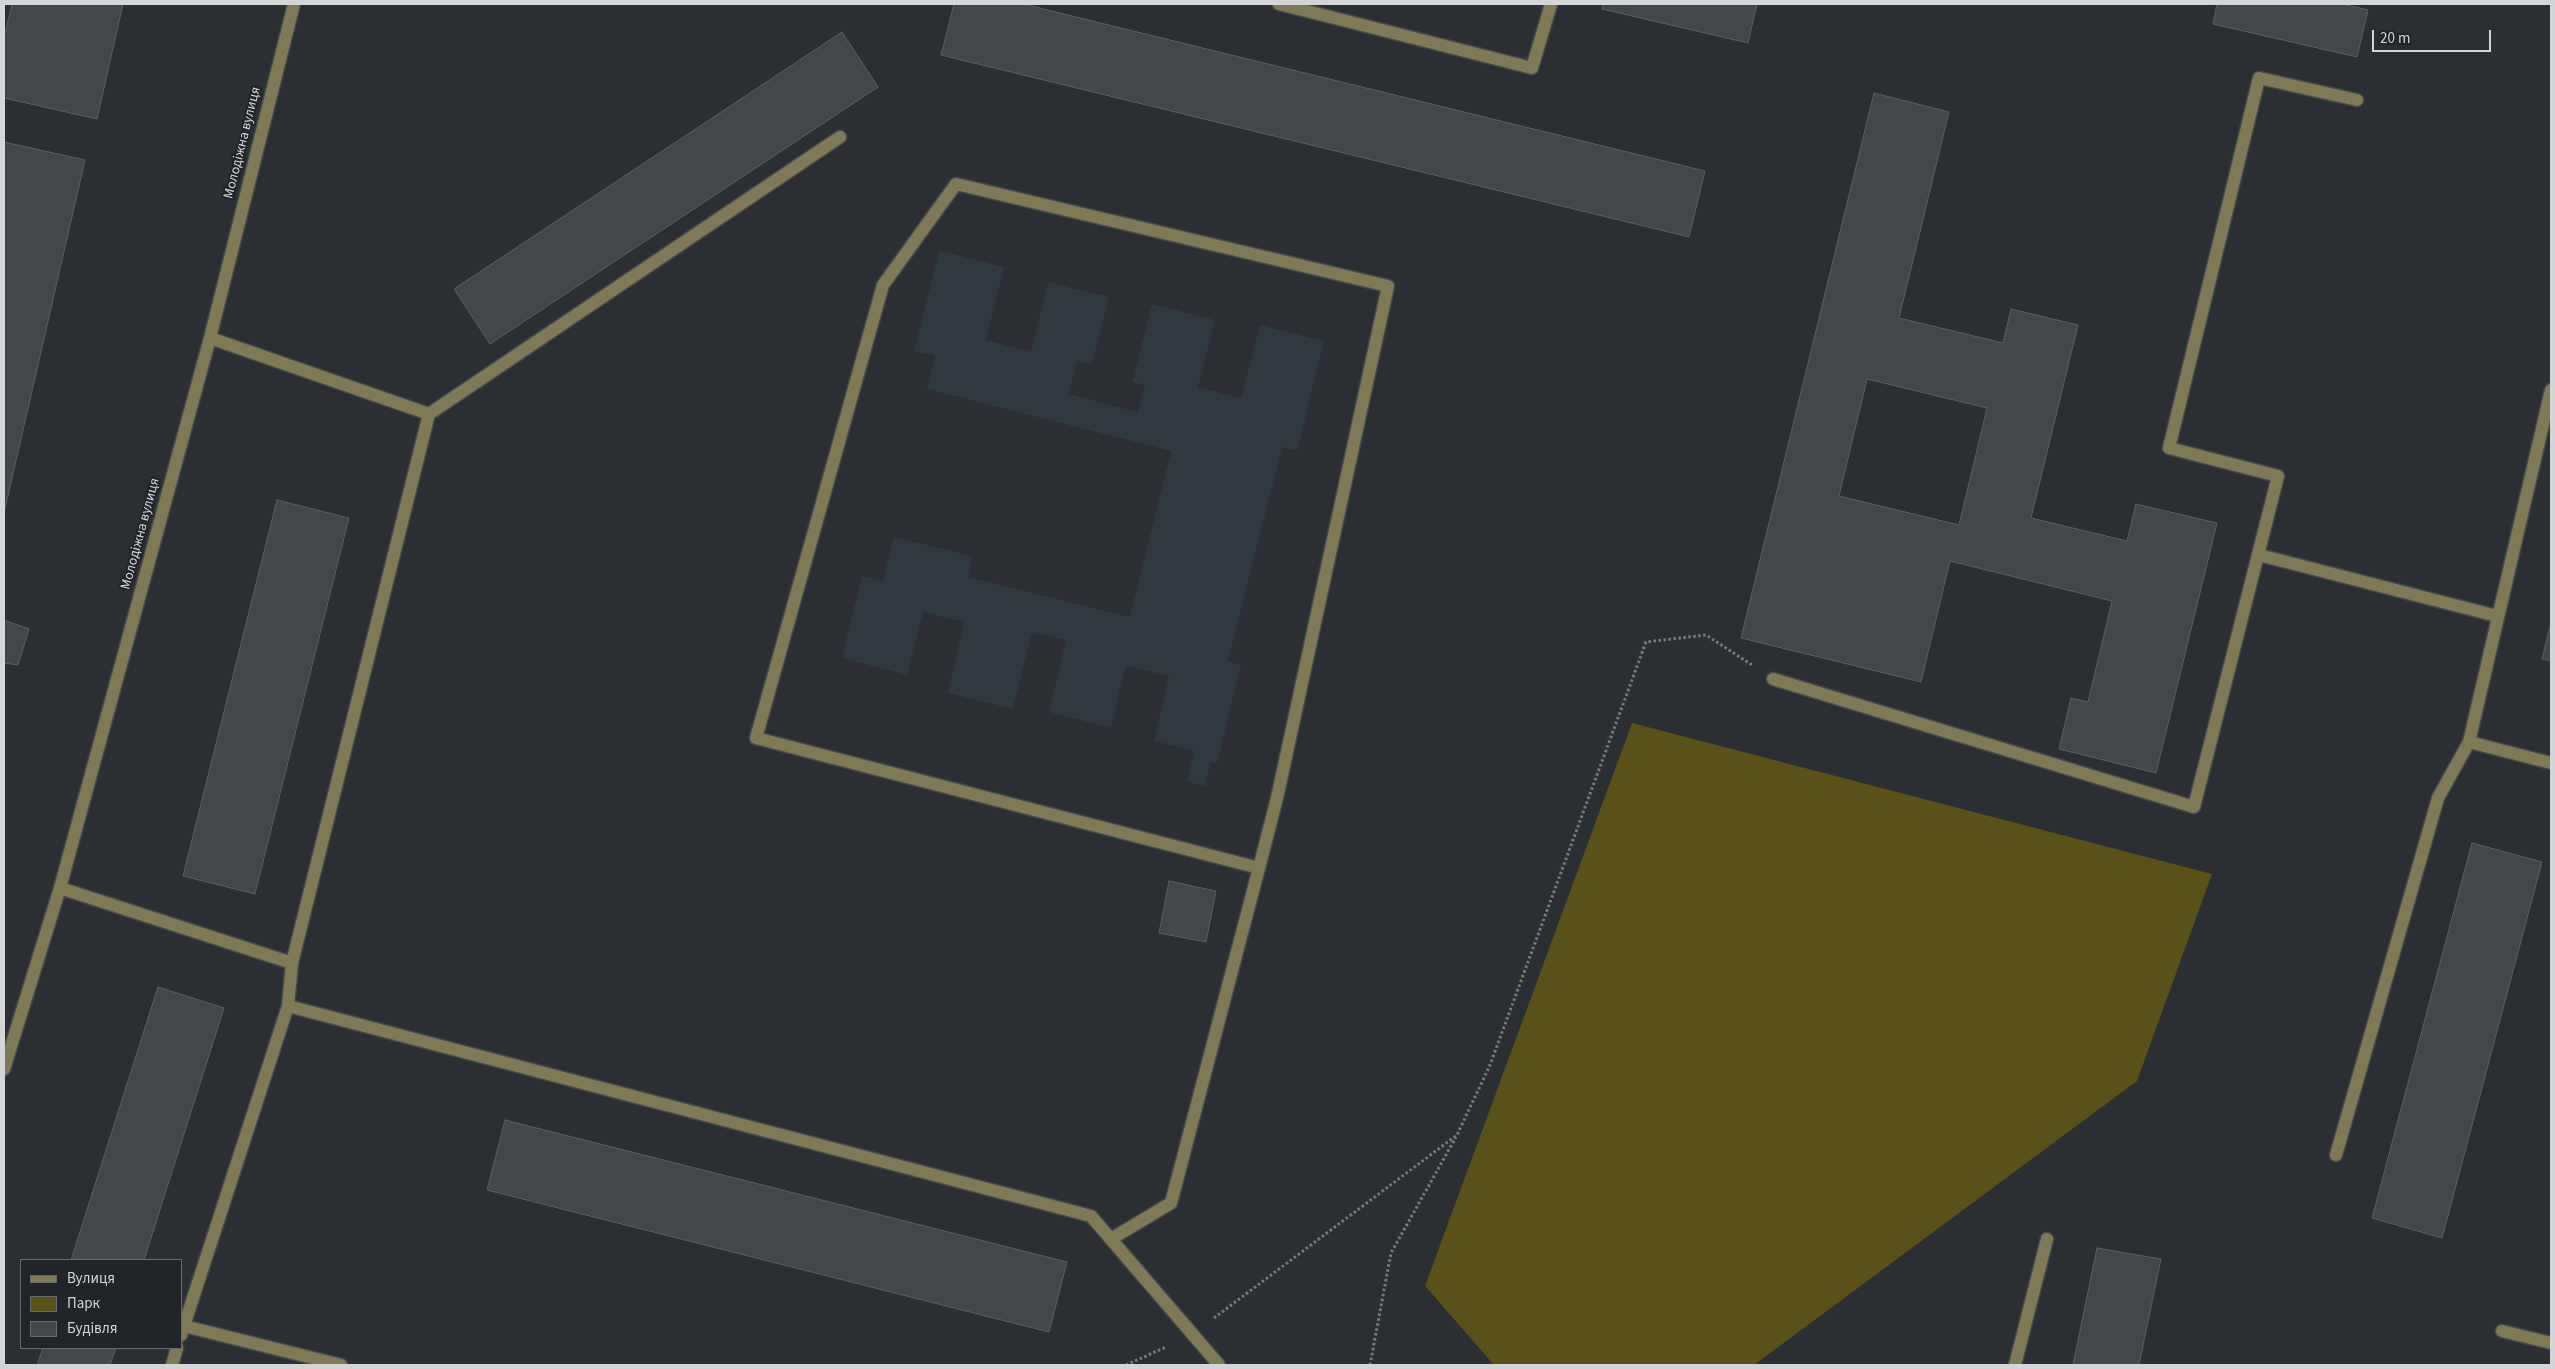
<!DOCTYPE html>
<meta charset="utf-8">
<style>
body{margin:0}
#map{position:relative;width:2555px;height:1369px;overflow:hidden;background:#2b2e32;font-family:"Source Sans 3",sans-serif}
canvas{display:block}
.frame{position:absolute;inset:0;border:5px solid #d3d5d7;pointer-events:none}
.legend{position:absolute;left:20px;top:1259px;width:162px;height:90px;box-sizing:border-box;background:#212428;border:1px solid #686b6e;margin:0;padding:6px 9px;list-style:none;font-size:15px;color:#d3d5d7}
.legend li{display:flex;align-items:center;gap:10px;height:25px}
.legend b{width:25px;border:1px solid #686b6e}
.scale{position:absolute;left:2372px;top:30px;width:119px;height:22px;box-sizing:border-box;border:2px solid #d3d5d7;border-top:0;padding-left:6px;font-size:15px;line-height:18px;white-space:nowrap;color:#d3d5d7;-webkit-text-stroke:4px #212428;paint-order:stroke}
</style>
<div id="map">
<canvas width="2555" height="1369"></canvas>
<div class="frame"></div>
<ul class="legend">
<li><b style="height:6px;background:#7f7956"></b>Вулиця</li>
<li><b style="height:14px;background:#595118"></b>Парк</li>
<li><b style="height:14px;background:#43464a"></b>Будівля</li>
</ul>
<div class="scale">20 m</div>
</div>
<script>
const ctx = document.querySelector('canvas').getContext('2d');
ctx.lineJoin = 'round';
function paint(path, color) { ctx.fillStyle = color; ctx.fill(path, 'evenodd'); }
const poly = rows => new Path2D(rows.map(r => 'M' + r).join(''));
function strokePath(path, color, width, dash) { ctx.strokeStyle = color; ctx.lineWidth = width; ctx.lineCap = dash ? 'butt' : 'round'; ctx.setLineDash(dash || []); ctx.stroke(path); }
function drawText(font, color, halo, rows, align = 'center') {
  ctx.font = font + ' "Source Sans 3",sans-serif'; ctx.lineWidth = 4; ctx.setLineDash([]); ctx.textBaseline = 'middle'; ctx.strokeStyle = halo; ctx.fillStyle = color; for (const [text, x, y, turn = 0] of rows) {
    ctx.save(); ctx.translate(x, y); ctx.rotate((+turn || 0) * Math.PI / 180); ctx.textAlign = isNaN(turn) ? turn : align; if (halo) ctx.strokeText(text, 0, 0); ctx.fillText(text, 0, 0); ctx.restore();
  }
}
paint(poly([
 [939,250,1004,267,986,340,1031,352,1048,282,1109,297,1092,364,1077,361,1069,394,1138,412,1145,385,1132,382,1152,304,1215,320,1198,387,1241,398,1260,325,1324,341,1297,451,1282,447,1228,661,1241,665,1217,763,1211,762,1205,786,1187,782,1194,751,1154,741,1169,676,1126,666,1111,728,1049,712,1066,640,1032,632,1013,709,948,693,964,622,923,612,907,675,842,658,862,576,883,581,894,537,972,556,968,577,1130,617,1171,451,927,389,935,356,914,351]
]), '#303840');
paint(poly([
 [1632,723,2212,874,2137,1081,1754,1365,1494,1365,1425,1286]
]), '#595118');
const building = poly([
 [12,4,123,4,97,119,4,98,4,38,12,4],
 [954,4,1023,4,1705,171,1689,237,941,55,954,4],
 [1603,4,1757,4,1748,43,1602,9,1603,4],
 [2217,4,2342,4,2368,10,2357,57,2213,24,2217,4],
 [842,32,878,87,490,344,454,289,842,32],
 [1874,93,1949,112,1899,318,2003,343,2011,309,2078,325,2031,518,2127,541,2136,504,2217,523,2156,773,2059,749,2071,698,2088,702,2112,601,1950,561,1921,682,1741,638,1874,93],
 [1867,379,1987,408,1959,525,1839,496,1867,379],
 [4,142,85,160,4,513,4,142],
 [277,500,349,518,255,894,183,876,277,500],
 [4,620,29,629,18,665,4,663,4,620],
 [2551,622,2551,661,2542,659,2551,622],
 [2472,843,2542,862,2442,1238,2372,1218,2472,843],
 [1169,881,1216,891,1206,942,1159,933,1169,881],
 [158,987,224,1008,144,1260,71,1260,158,987],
 [505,1120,1067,1262,1049,1332,487,1190,505,1120],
 [2097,1248,2161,1259,2139,1365,2073,1365,2097,1248],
 [43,1348,116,1348,110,1365,37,1365,43,1348]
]);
paint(building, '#43464a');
strokePath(building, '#5c5f63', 1);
const minor = poly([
 [1279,4,1532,68,1551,4],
 [210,338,429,414],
 [2259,555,2497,616],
 [1773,679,2194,807,2278,476,2169,448,2259,78,2357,100],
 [2469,742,2551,763],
 [60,888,292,963],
 [288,1006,1091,1216,1219,1365],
 [4,1069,60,888,210,338,294,4],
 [2336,1155,2438,798,2469,742,2551,390],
 [1111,1239,1171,1203,1259,868,1277,798,1388,286,956,184,883,285,756,738,1259,868],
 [184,1326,341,1365],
 [2502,1331,2551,1343],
 [181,1335,288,1006,292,963,429,414,840,137],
 [172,1365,177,1348],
 [2015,1365,2047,1239]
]);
strokePath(minor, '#46494c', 15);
strokePath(poly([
 [1214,1318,1457,1135,1490,1065,1646,642,1706,635,1752,665],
 [1126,1365,1166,1347],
 [1370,1365,1391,1253,1456,1137]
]), '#787a7d', 3, [2.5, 2.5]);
strokePath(minor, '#7f7956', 12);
drawText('14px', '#d3d5d7', '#212428', [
 ["Молодіжна вулиця",243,143,-76],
 ["Молодіжна вулиця",141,534,-75]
]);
</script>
